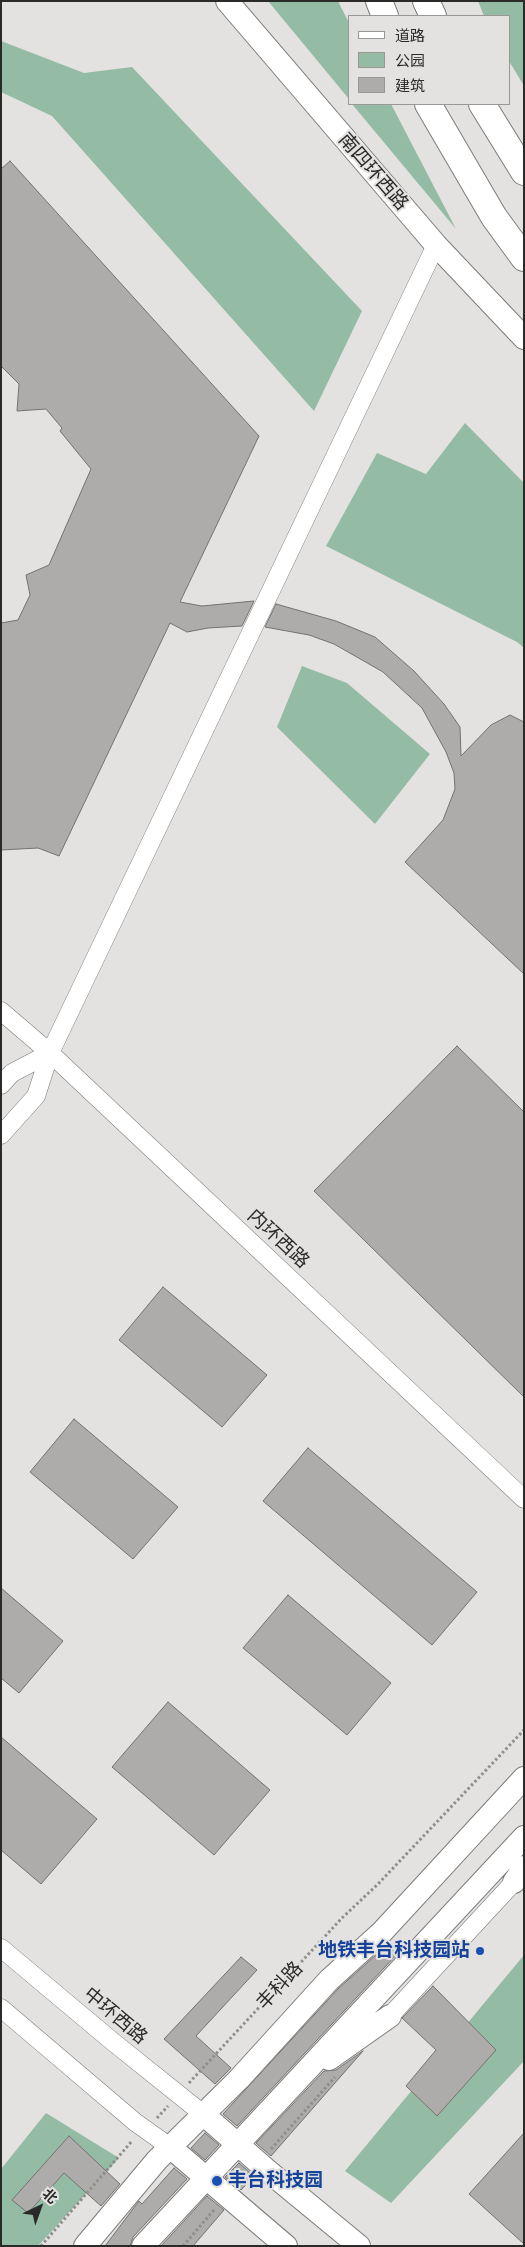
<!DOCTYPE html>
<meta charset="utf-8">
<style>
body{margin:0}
#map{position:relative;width:525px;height:2247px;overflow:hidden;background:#e4e2e0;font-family:"PT Sans Narrow","Noto Sans SC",sans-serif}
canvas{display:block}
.frame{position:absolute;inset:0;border:2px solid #2a2a29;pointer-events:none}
.legend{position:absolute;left:348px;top:15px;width:162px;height:90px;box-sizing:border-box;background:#e4e2e0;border:1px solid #9a9897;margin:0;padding:6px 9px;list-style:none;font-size:15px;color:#2a2a29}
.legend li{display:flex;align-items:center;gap:10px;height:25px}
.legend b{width:25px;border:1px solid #9a9897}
.north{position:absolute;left:15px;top:2182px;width:50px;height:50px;-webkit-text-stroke:4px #e4e2e0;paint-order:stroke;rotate:42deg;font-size:14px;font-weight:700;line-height:20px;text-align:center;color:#2a2a29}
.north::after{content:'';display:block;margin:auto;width:18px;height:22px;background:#2a2a29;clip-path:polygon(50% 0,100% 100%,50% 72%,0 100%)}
</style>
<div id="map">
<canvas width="525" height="2247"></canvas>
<div class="frame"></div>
<ul class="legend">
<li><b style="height:6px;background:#fff"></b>道路</li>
<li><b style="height:14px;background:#94bba3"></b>公园</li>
<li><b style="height:14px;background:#aeacaa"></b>建筑</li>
</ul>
<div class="north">北</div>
</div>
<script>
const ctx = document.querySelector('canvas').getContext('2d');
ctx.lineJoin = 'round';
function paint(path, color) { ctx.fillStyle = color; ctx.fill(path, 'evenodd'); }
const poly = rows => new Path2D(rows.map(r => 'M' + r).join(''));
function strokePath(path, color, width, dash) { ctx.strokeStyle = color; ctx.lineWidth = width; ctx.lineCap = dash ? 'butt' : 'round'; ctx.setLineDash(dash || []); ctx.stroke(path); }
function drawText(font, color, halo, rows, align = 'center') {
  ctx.font = font + ' "PT Sans Narrow","Noto Sans SC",sans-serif'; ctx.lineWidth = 4; ctx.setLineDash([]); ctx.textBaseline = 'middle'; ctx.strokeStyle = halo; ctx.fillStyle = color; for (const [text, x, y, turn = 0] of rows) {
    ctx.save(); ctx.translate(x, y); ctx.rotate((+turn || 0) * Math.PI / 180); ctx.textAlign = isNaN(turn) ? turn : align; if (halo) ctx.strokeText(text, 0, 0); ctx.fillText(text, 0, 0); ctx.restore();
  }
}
paint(poly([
 [268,1,338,1,349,23,349,99],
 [478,1,524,1,524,86,509,61,509,16,484,16],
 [1,41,84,73,132,67,362,311,314,411,52,116,1,92],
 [352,104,391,104,456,229],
 [465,423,524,483,524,648,517,642,326,546,377,453,426,474],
 [302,666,347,683,430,754,375,824,277,727],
 [524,1955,524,2061,391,2203,345,2171],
 [46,2113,119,2158,38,2246,1,2246,1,2169]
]), '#94bba3');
const building = poly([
 [10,161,259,436,180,602,202,606,254,601,242,626,208,628,187,632,170,623,59,856,38,848,1,850,1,623,18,620,30,595,26,575,49,565,91,469,60,431,62,428,46,409,17,411,19,384,1,366,1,169,10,161],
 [276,604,336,621,375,637,414,671,444,704,460,727,461,756,491,725,510,715,524,722,524,974,405,862,443,820,455,789,454,773,446,752,422,708,383,672,334,644,309,635,265,627,276,604],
 [457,1046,524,1112,524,1397,314,1191,457,1046],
 [163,1287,267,1375,222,1427,119,1340,163,1287],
 [74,1419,178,1507,133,1559,30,1472,74,1419],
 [308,1448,477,1592,432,1645,263,1501,308,1448],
 [1,1588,63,1641,19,1693,1,1678,1,1588],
 [288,1595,391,1683,347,1735,243,1648,288,1595],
 [168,1702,270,1790,214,1855,112,1767,168,1702],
 [1,1737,97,1819,41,1884,1,1850,1,1737],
 [387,1945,397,1954,237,2126,223,2114,338,1989,387,1945],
 [241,1957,257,1970,196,2036,231,2068,215,2084,164,2039,241,1957],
 [433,1986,496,2050,437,2116,406,2086,436,2050,402,2018,433,1986],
 [363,2051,271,2156,256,2143,324,2071,336,2070,363,2051],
 [205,2133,219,2145,205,2160,191,2148,205,2133],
 [524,2133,524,2244,469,2194,524,2133],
 [69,2136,120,2184,101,2206,64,2173,28,2213,12,2200,69,2136],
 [239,2163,254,2176,241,2190,225,2177,239,2163],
 [174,2168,187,2179,133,2237,130,2246,105,2246,139,2201,142,2204,174,2168],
 [207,2196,224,2210,193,2246,161,2246,207,2196]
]);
paint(building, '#aeacaa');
strokePath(building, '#747270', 1);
const minor = poly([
 [1,1011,50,1053,524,1499],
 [1,1085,12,1073,50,1053],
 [1,1135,36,1096,50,1053,436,245],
 [1,1948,112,2041,203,2114],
 [1,2008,135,2122,170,2147],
 [390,2016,514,1882]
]);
const major = poly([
 [227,1,436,245,524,338],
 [514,1882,524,1867],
 [329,2059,390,2016],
 [203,2114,268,2171,359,2246],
 [170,2147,286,2246],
 [85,2246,157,2160,239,2079,329,1980,382,1932,524,1778],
 [143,2246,524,1837]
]);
const highway = poly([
 [379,1,385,16],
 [426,1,433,16],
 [428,104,494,217,524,258],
 [482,104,524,172]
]);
strokePath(minor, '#7e7c7a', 19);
strokePath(major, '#7e7c7a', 24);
strokePath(highway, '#7e7c7a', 28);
strokePath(poly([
 [189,2083,342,1918,378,1884,524,1730],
 [157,2118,168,2106],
 [271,2149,335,2077],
 [41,2246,132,2141],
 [183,2246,214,2210]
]), '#8f8e8c', 3, [2.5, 2.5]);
strokePath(minor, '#fff', 18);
strokePath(major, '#fff', 22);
strokePath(highway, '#fff', 26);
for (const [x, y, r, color] of [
 [480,1951,5,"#1a4fb4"],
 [217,2181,6,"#1a4fb4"]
]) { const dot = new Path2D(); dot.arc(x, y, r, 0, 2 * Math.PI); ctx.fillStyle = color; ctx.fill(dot); strokePath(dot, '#e4e2e0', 2); }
drawText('19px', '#2a2a29', '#e4e2e0', [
 ["南四环西路",373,172,49],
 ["内环西路",278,1239,43],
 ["丰科路",280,1986,-47],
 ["中环西路",115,2016,40]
]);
drawText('bold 19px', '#164399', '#e4e2e0', [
 ["地铁丰台科技园站",470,1951],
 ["丰台科技园",228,2181,"left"]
], 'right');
</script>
